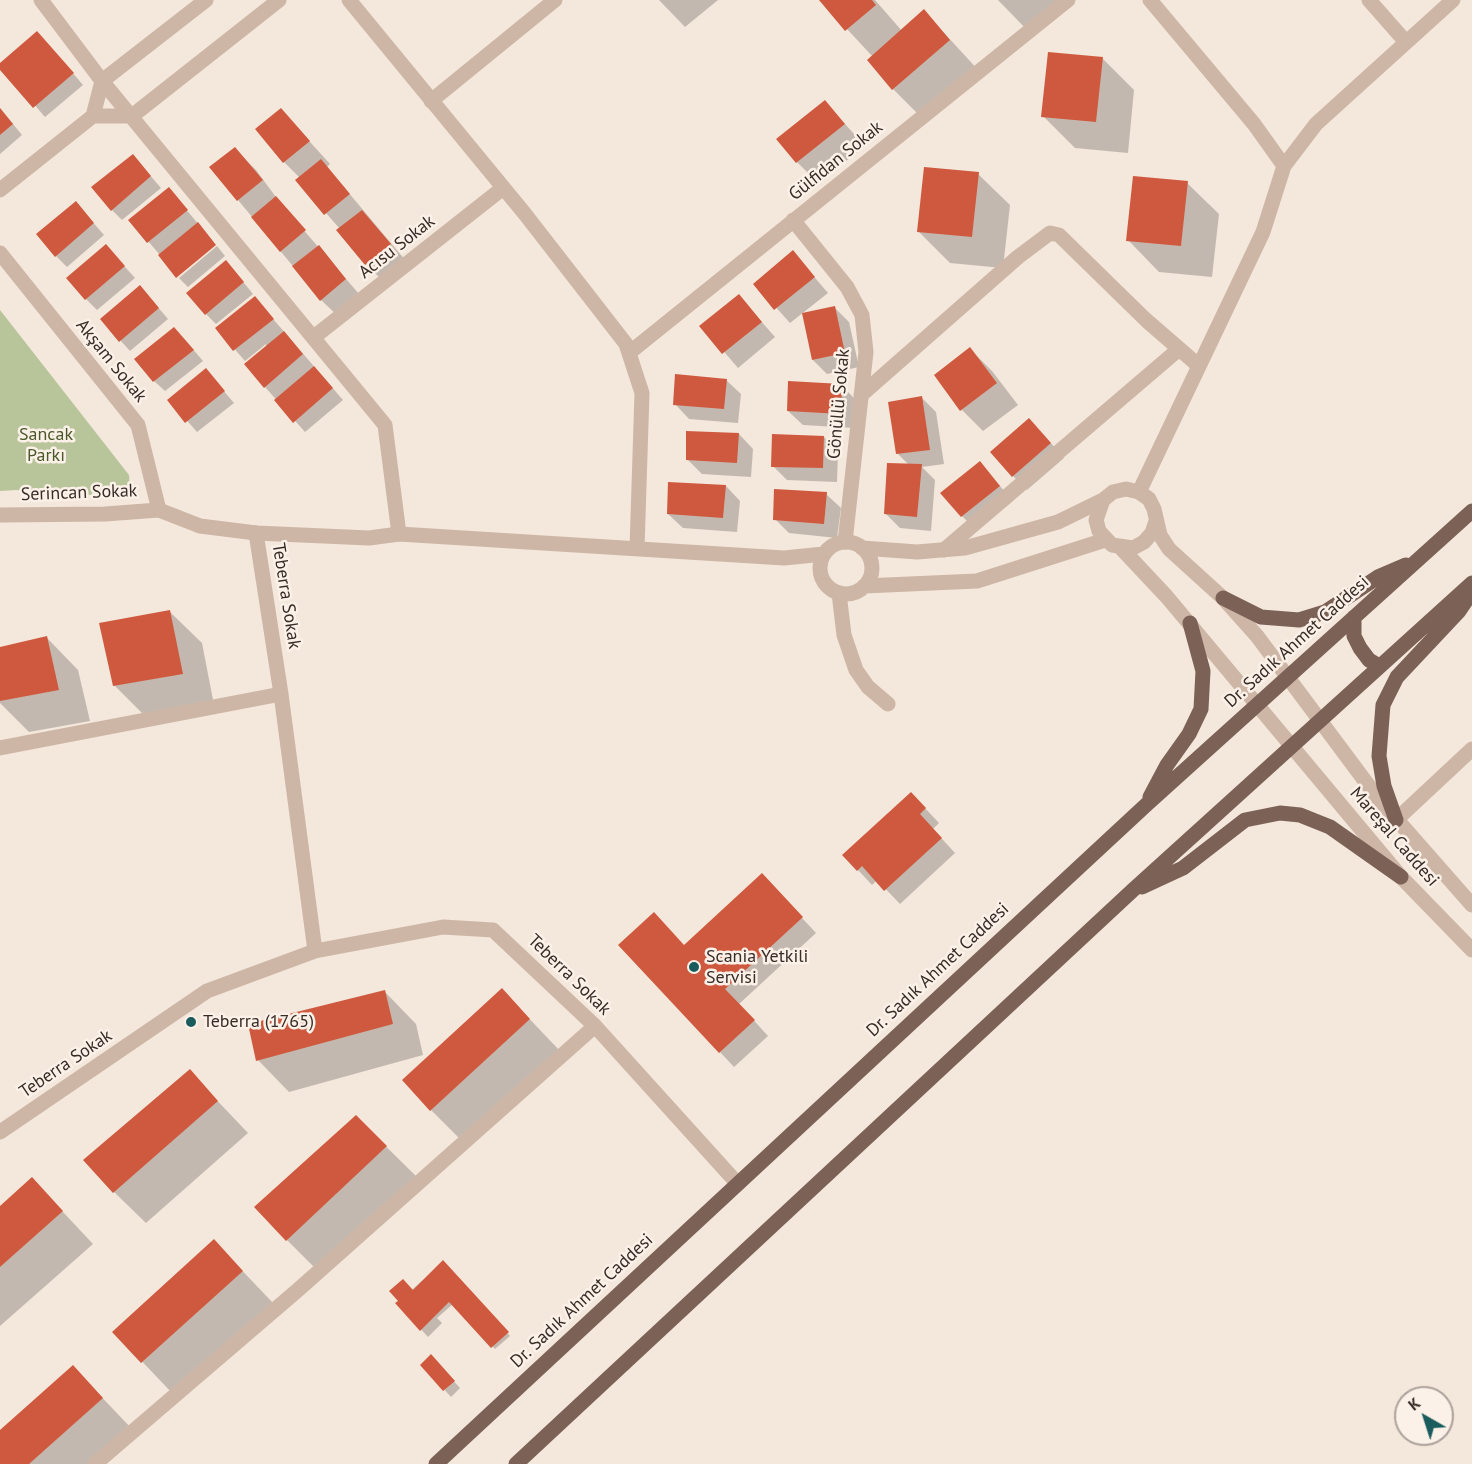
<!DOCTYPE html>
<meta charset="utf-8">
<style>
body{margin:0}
#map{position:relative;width:1472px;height:1464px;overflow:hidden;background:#f4e7db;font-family:"PT Sans",sans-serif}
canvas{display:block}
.north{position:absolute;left:1394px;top:1386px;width:60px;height:60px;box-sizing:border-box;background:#fbf1e8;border:2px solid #ada29b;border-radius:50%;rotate:321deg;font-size:16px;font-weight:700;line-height:24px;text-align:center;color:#382c27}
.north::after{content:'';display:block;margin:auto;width:21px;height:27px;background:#1a5c5d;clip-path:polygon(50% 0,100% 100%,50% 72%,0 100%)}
</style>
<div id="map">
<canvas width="1472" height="1464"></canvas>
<div class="north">K</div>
</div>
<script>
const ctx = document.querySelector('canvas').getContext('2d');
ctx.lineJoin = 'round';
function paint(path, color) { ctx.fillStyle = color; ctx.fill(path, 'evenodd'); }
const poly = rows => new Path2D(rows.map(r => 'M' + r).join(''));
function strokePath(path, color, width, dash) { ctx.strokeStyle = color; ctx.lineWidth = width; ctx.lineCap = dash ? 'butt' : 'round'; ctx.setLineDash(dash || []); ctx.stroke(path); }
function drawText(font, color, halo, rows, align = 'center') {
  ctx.font = font + ' "PT Sans",sans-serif'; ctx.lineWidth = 5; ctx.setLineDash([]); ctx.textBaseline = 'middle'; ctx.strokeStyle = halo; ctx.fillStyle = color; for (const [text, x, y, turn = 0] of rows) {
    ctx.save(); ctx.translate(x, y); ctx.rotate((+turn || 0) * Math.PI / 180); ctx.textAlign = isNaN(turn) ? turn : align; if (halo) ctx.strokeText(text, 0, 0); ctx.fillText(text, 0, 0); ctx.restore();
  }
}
paint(poly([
 [0,310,129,475,130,491,107,496,16,490,0,491]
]), '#b8c49a');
paint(poly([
 [659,0,718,0,685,27],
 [820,0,875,0,902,31,924,11,980,72,924,120,893,89,873,57],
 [998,0,1071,0,1031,34],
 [48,44,83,85,45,117,0,65],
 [1103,59,1134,90,1128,153,1075,148,1043,116],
 [825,102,865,146,818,183,797,162],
 [0,108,22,135,0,154],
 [281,110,330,164,327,167,411,267,387,285,366,264,340,229,297,180,300,178,284,162],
 [235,149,256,170,281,204,366,302,343,321,321,300,238,200],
 [143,167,161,188,122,220,112,210],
 [978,174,1010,205,1003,268,950,263,918,231],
 [1187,183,1219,214,1212,277,1159,272,1128,240],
 [169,189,215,244,177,275,130,220],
 [76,203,104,235,67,267,56,256],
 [106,246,135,278,97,310,86,299],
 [217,246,225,256,188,287,179,278],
 [793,252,828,293,790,323,755,284],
 [236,273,253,294,216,324,206,314],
 [739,296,775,337,738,368,702,326],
 [150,298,168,319,130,351,120,340],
 [255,298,343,400,305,432,265,387,266,344,245,361,217,329],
 [835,308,849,322,859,367,827,374,813,360],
 [185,340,203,361,165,391,154,381],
 [970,349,992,371,1018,405,983,431,962,410],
 [206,370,234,403,197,432,169,400],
 [726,380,741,394,738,423,689,419,675,404],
 [842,386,856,400,855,428,803,425,788,411],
 [922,398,936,412,944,464,922,467,935,480,931,531,900,528,885,513,909,465,897,453],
 [739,434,753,449,751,477,702,474,687,459],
 [1043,434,1064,458,1027,490,1013,476],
 [824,437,838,452,837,482,787,480,773,466],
 [980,463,1013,501,976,530,962,516],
 [726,486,740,501,737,532,683,528,668,514],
 [826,494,841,508,837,538,789,533,775,519],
 [170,612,202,643,214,705,146,717,114,685],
 [47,638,78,670,90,721,29,732,0,703,0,648],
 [925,808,939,823,933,829,955,853,900,904,877,880,872,885,844,855],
 [776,890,816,933,739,1004,768,1036,734,1067,620,945,685,946],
 [502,990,560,1051,462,1141,431,1110],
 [385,992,416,1024,423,1055,289,1092,258,1060],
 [189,1071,248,1133,146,1223,114,1192],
 [356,1117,418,1178,318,1271,287,1240],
 [32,1179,93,1244,0,1326,0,1208],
 [214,1241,273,1303,173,1394,114,1332],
 [443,1262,510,1336,495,1349,453,1304,437,1318,442,1323,428,1337,397,1303],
 [437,1363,460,1388,451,1397,422,1365],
 [73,1367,133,1430,95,1464,0,1464,0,1432]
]), '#0003');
paint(poly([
 [819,0,872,0,876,5,845,31],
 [924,9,950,40,892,90,867,60],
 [37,31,74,73,33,108,0,70,0,63],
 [1048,52,1103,57,1096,122,1041,117],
 [825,100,845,124,796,163,776,139],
 [0,108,13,124,0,135],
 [281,108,310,141,283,163,255,129],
 [235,147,263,180,237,201,209,167],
 [133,154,151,176,111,211,91,187],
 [321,159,350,194,324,215,295,180],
 [924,167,979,172,972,237,917,232],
 [1133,176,1188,181,1181,246,1126,241],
 [169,187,188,210,147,243,128,220],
 [276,196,306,230,280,252,251,217],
 [76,201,94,223,55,257,36,234],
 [362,210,391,244,365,265,336,230],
 [198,222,216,245,176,278,158,255],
 [106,244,125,266,85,300,66,278],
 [319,245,346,279,320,301,292,266],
 [793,250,815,277,774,310,753,284],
 [226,260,244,282,205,315,186,293],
 [140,285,159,308,119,342,100,319],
 [739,294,762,322,722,354,699,326],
 [255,296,274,319,233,351,215,328],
 [835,306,845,353,812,360,802,313],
 [174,327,194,350,153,382,134,359],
 [284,331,303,354,264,388,244,364],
 [970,347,997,383,960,411,934,375],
 [314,366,333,388,293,423,274,400],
 [206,368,225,391,185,423,167,400],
 [675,374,727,379,724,409,673,405],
 [788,381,842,384,841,414,787,411],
 [922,396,930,450,896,454,888,402],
 [1029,418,1051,443,1012,477,990,452],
 [686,431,739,433,737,463,686,460],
 [772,434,824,436,823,468,771,467],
 [980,461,1000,486,961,517,940,493],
 [887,463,922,464,917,517,884,514],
 [668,482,726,485,723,518,667,514],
 [774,489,827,492,824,524,773,520],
 [170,610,183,674,113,686,99,623],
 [47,636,59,690,0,701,0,647],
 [911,792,926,808,920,814,942,838,884,891,862,866,857,871,842,855],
 [762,873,803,917,725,989,755,1020,719,1053,618,945,654,912,684,945],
 [502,988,530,1019,430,1111,402,1080],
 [385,990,393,1024,256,1061,248,1024],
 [190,1069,218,1101,113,1193,83,1160],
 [356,1115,387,1146,286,1241,254,1207],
 [32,1177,63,1211,0,1267,0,1206],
 [214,1239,243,1271,141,1363,112,1332],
 [443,1260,509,1332,491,1348,449,1302,420,1331,395,1303,398,1301,389,1291,403,1279,413,1290],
 [431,1354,455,1381,443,1391,420,1365],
 [73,1365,103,1398,29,1464,0,1464,0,1430]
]), '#cf593e');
strokePath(poly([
 [41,0,102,81,385,425,399,534],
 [349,0,525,214,626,344,642,393,637,548],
 [1150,0,1254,124,1284,166],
 [1369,0,1405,41],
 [431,101,555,0],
 [93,116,132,116,279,0],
 [0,190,93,116,102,81,206,0],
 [793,220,847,287,862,315,866,352,845,542],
 [314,337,503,188],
 [629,353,1068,0],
 [861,395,1018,257,1050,233,1059,235,1146,320,1199,366],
 [1139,492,1263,232,1284,166,1316,124,1453,0],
 [0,515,105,514,159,510],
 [256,533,281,694,315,951],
 [944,550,1179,349],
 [839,593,844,635,856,670,868,687,888,704],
 [0,748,281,694],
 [1396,820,1472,749],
 [0,1132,207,991,315,951,443,927,493,930,595,1026,737,1183],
 [95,1464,299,1289,595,1026]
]), '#cdb6a6', 15);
strokePath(poly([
 [0,253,138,425,159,510,200,526,256,533,369,538,399,534,784,558,824,554],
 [1103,500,1096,520,1099,531,1112,545,1133,548,1144,542,1152,533,1156,521],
 '820 568a26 26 0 1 1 52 0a26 26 0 1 1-52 0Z',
 [862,548,917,552,965,548,1058,522,1103,500,1113,492,1126,489,1139,492,1149,499,1154,509,1160,535,1169,549,1223,598,1257,636,1377,797,1472,905],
 [1121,548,1167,597,1401,877,1472,950],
 [864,586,977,581,1105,540]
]), '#cdb6a6', 15);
strokePath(poly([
 [1223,598,1261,617,1299,620,1325,612,1378,577,1406,565],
 [1354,617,1354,636,1360,648,1369,660,1379,666],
 [1150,797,1167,765,1189,734,1201,709,1203,671,1190,623],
 [1396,820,1384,786,1379,756,1383,705,1397,677,1459,611,1472,592],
 [1142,887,1183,868,1245,820,1280,813,1300,815,1330,827,1401,877],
 [436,1464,1146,805,1472,511],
 [516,1464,1133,890,1472,583]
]), '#7c6157', 15);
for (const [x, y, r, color] of [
 [694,967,6,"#1a5c5d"],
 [191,1022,6,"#1a5c5d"]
]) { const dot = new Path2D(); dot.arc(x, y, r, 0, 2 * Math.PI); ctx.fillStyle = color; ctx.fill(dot); strokePath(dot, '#fbf1e8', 2); }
drawText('18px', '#382c27', '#fbf1e8', [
 ["Gülfidan Sokak",836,161,-39],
 ["Acısu Sokak",397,247,-38],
 ["Akşam Sokak",111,361,51],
 ["Gönüllü Sokak",839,404,-85],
 ["Serincan Sokak",79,493,-2],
 ["Teberra Sokak",286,596,81],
 ["Dr. Sadık Ahmet Caddesi",1297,642,-42],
 ["Mareşal Caddesi",1394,837,49],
 ["Dr. Sadık Ahmet Caddesi",938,970,-43],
 ["Teberra Sokak",569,975,44],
 ["Teberra Sokak",66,1064,-34],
 ["Dr. Sadık Ahmet Caddesi",582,1301,-43]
]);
drawText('18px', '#4a5929', '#fbf1e8', [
 ["Sancak",46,435],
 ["Parkı",46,456]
]);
drawText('18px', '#382c27', '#fbf1e8', [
 ["Scania Yetkili",706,957],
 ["Servisi",706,978],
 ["Teberra (1765)",203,1022]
], 'left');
</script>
